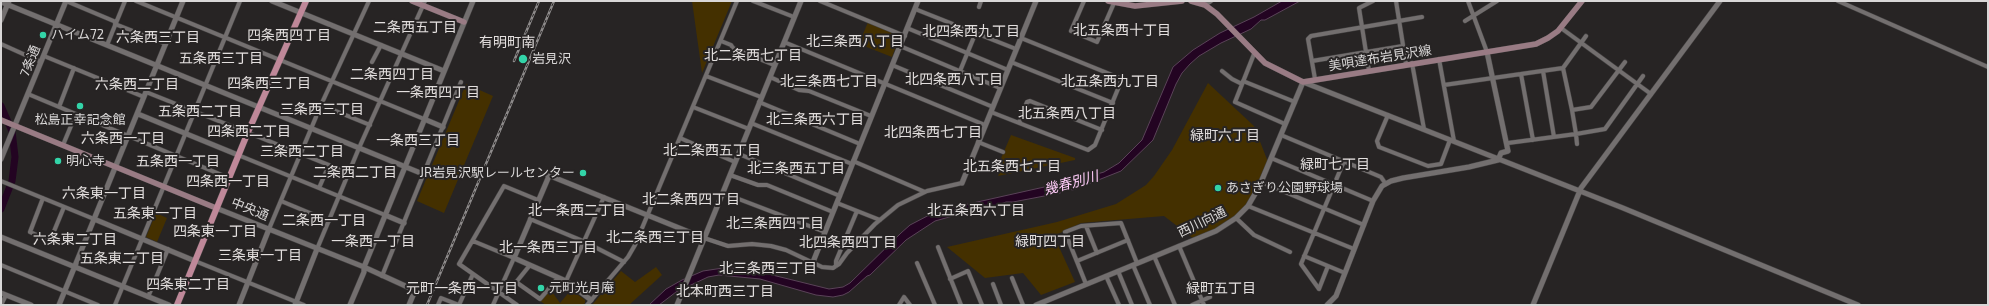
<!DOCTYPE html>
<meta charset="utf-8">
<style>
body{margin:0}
#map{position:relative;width:1989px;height:306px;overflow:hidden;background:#272424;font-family:"Exo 2",sans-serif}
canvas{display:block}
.frame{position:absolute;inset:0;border:2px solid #d9d7d7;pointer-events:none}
</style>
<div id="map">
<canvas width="1989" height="306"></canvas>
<div class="frame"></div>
</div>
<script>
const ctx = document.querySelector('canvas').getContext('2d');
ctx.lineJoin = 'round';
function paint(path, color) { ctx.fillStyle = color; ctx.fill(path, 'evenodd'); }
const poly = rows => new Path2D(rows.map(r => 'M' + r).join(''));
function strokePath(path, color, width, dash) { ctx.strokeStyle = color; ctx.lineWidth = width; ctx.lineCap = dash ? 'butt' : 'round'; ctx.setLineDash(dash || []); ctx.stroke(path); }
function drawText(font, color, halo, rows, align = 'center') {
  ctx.font = font + ' "Exo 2","Noto Sans JP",sans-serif'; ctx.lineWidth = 4; ctx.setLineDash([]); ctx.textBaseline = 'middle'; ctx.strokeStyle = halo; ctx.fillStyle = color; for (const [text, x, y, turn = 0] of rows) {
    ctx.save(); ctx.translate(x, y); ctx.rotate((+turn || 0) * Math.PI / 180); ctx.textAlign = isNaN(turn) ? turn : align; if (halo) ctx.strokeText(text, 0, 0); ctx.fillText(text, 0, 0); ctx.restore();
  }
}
paint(poly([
 [692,1,732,1,702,73],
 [868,22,900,35,892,57,859,44],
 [1208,83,1254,126,1268,162,1253,195,1240,213,1220,228,1194,239,1164,216,1081,223,1054,236,1075,282,1041,295,1023,273,985,278,947,247,1057,222,1116,204,1146,185,1154,176,1172,150],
 [466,84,493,96,444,213,417,201],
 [1011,135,1075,158,1075,160,998,176,1003,165,999,163],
 [156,213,167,218,157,242,146,237],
 [656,267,662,275,629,305,592,305,621,271,635,282],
 [550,289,560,303,571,290,585,300,585,303,583,305,546,305,540,301]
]), '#443000');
const water = poly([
 [1282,1,1300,1,1265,20,1261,20,1251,29,1221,43,1199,56,1190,64,1182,73,1176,84,1153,140,1121,171,1073,190,1068,189,1060,193,1013,202,1006,202,990,208,981,208,978,211,967,212,935,221,906,240,870,275,867,276,849,292,843,295,833,297,816,295,760,279,719,275,708,277,676,292,659,305,649,305,666,289,682,280,703,271,723,268,748,269,829,289,843,287,850,283,901,233,910,225,937,211,1080,179,1104,172,1119,163,1142,140,1173,67,1193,50,1220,33,1254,17,1282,1]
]);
paint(water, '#230422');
strokePath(water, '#5a4358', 1);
strokePath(poly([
 [1,106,12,131,15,157,12,181,1,209]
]), '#230422', 7);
const minor = poly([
 [66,1,116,22],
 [136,1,424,119],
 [753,1,794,17],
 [820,1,905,36],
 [1084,1,1071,31,1097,42,1114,3],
 [1396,1,1406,64],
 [1468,1,1487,52],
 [1838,1,1988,67],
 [1205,5,1211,1],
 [979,7,981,1],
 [915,9,1016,49],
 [1465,21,1497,1],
 [115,24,166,44],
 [907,28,1008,70],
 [1561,28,1651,94],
 [721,41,731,45,733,48,774,65],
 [784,42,985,125],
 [1,44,41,62],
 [107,45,125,1],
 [900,46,1000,88],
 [1254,54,1235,102,1285,124],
 [44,56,144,97],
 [1439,59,1454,141],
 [1312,61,1403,46],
 [372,62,381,45],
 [1011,62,1113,103],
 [1412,63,1424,129],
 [892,65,993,107],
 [1563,68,1572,110,1591,107,1625,62],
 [960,71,976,32],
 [1222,71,1232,79,1242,84],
 [1369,71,1359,8,1373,1],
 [1543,71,1554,137],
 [1521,74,1533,140],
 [706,76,761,97],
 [770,77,799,90,809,91,871,116],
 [1315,79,1308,39,1311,36,1422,17],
 [1243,81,1295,102],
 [1444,85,1563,68,1586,36],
 [146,92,349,173],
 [28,94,229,178],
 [759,102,860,144],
 [321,105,370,125],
 [59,107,74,68],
 [693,107,749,129],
 [1572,110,1576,134,1605,129,1643,76],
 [991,112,1088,150,1095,145,1122,79,1021,38],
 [1388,115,1377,141,1379,147,1428,166,1441,164,1450,140],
 [751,123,852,164],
 [1019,123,1027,102,1030,101,1102,130],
 [1281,135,1381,177,1385,183],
 [680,138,735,162],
 [978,142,1003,152],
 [1508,143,1576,134,1577,144],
 [63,145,76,114],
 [739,154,840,196],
 [238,155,385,215],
 [1271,158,1373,201],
 [853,161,925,192],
 [730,175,758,185,767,185,833,212],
 [1,181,94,219],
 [1261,182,1364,225],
 [319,188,329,165],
 [723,193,825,232],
 [43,198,30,232,50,241,64,207],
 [281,201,329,221],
 [837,203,880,220],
 [1248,206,1354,249],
 [1236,218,1254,235,1290,252],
 [530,219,583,241,624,262],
 [1086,226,1097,253],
 [269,229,321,105,369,1],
 [704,238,728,246,752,244,771,246,786,250,822,267,833,268,839,264,847,253,875,224,898,205,927,191,962,183],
 [473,241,514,258,493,305],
 [1179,246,1204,305],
 [938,247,961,305],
 [317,249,359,148,425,1],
 [1154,256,1175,305],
 [1304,256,1345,273],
 [195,261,304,305],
 [1077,261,1128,240],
 [917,263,935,305],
 [1,265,98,305],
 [1133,265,1150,305],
 [836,266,836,261,857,211],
 [1328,266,1319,289,1301,264,1344,161],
 [1118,271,1132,305],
 [382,276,461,82],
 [1106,276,1119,305],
 [1012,278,1023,305],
 [950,279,968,271,982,305],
 [566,281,604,197],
 [516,282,540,299,558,278],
 [993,284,1001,305],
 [1086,284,1065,232,1081,226,1121,223,1137,263],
 [505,296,530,265],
 [148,297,168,249],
 [1,305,6,295],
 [115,305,240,1],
 [438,305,441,298,459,305],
 [459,305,473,274],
 [517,305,459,264,504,186,538,200],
 [587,305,628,257,635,245,737,1],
 [899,305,904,297,910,305],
 [1192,305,1210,297]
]);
const tertiary = poly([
 [272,1,444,71],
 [1,2,423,174],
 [1,20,9,1],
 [138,114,238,155],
 [424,119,443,127],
 [1,159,66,1],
 [543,173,704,238],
 [549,176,514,258,566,281,591,300],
 [962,183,1036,1],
 [216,208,364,267,412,289,414,293,409,305],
 [385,215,404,223],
 [94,219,195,261],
 [1,237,169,305],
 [813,262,918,1],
 [1,293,31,305],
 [59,305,183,1],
 [239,305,269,229],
 [295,305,317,249],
 [350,305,364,272,364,267,473,1],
 [677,305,801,1],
 [1036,305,1216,231,1236,218,1248,206,1259,187,1303,82,1623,208,1858,305],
 [1327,305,1336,296,1373,201,1382,186,1391,181,1403,178,1469,167,1498,160,1501,153,1508,151,1487,52],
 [1533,305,1581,188,1720,1]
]);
const secondary = poly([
 [412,1,464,22],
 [1108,1,1135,6,1182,1],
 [1191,1,1205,5,1217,14,1265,63,1303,82,1536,44,1548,38,1558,31,1582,1],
 [1,120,216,208]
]);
const primary = poly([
 [177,305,248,132,306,1]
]);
strokePath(minor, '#444242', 5);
strokePath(tertiary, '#444242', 6);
strokePath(secondary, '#444242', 6);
strokePath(primary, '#444242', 7);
strokePath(minor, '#736f6f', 4);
strokePath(tertiary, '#736f6f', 5);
strokePath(secondary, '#997b84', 5.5);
strokePath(primary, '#bf8899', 6);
const rail = poly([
 [514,61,539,1],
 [427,305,554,1]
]);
strokePath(rail, '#8f8c8c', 2.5);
strokePath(rail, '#272424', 1, [3]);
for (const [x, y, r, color] of [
 [43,35,4,"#33d4a8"],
 [523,59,5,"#33d4a8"],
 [80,106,4,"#33d4a8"],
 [58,161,4,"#33d4a8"],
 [583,173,4,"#33d4a8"],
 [1218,188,4,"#33d4a8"],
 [541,288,4,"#33d4a8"]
]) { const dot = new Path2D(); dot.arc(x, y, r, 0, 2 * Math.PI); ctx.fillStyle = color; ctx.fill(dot); strokePath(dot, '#272424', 1.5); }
drawText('13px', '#d9d7d7', '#272424', [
 ["ハイム72",51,35],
 ["岩見沢",532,59],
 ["松島正幸記念館",80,120,"center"],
 ["明心寺",66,161],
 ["JR岩見沢駅レールセンター",575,173,"right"],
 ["あさぎり公園野球場",1226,188],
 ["元町光月庵",549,288]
], 'left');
drawText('13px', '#d9d7d7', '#272424', [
 ["美唄達布岩見沢線",1380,58,-9],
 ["7条通",30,61,-68],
 ["中央通",250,209,22],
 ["西川向通",1202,222,-26]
]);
drawText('14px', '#e3dfde', '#272424', [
 ["二条西五丁目",415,27],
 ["北五条西十丁目",1122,30],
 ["北四条西九丁目",971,31],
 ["四条西四丁目",289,35],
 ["六条西三丁目",158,37],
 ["北三条西八丁目",855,41],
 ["有明町南",507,42],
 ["北二条西七丁目",753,55],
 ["五条西三丁目",221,58],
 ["二条西四丁目",392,74],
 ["北四条西八丁目",954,79],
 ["北三条西七丁目",829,81],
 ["北五条西九丁目",1110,81],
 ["四条西三丁目",269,83],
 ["六条西二丁目",137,84],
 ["一条西四丁目",438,92],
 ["三条西三丁目",322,109],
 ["五条西二丁目",200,111],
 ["北五条西八丁目",1067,113],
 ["北三条西六丁目",815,119],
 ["四条西二丁目",249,131],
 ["北四条西七丁目",933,132],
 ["緑町六丁目",1225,135],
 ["六条西一丁目",123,138],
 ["一条西三丁目",418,140],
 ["北二条西五丁目",712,150],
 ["三条西二丁目",302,151],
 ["五条西一丁目",178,161],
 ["緑町七丁目",1335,164],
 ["北五条西七丁目",1012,166],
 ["北三条西五丁目",796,168],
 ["二条西二丁目",355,172],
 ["四条西一丁目",228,181],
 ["六条東一丁目",104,193],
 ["北二条西四丁目",691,199],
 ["北一条西二丁目",577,210],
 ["北五条西六丁目",976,210],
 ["五条東一丁目",155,213],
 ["二条西一丁目",324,220],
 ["北三条西四丁目",775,223],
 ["四条東一丁目",215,231],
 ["北二条西三丁目",655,237],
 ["六条東二丁目",75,239],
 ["一条西一丁目",373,241],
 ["緑町四丁目",1050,241],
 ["北四条西四丁目",848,242],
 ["北一条西三丁目",548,247],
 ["三条東一丁目",260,255],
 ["五条東二丁目",122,258],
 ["北三条西三丁目",768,268],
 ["四条東二丁目",188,284],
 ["元町一条西一丁目",462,288],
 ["緑町五丁目",1221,288],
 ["北本町西三丁目",725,291]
]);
drawText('italic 14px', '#fecbf8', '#272424', [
 ["幾春別川",1071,183,-15]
]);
</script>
